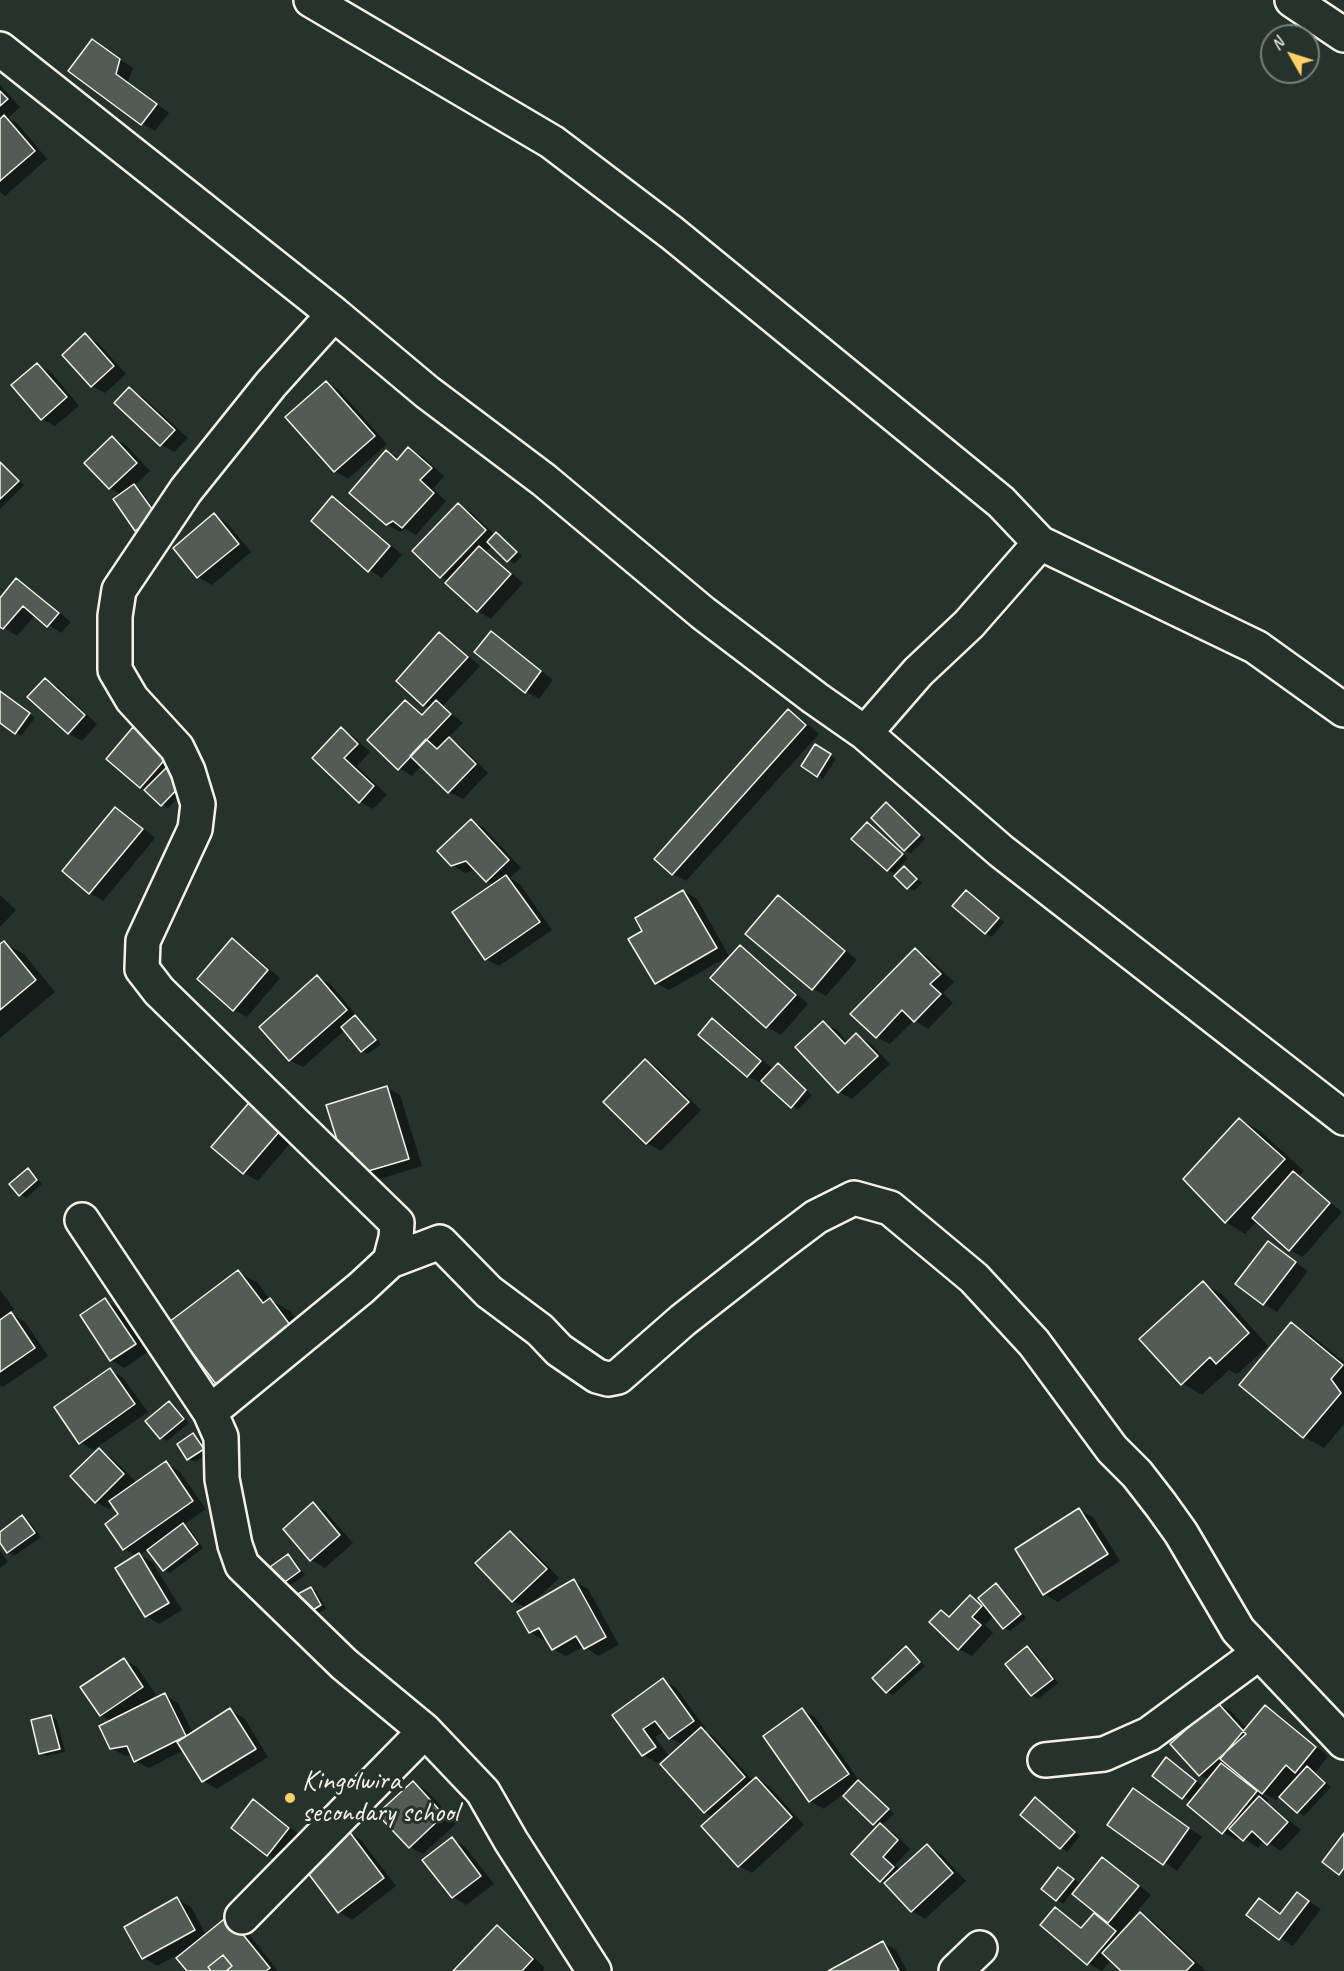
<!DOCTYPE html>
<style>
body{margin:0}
#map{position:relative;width:1344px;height:1971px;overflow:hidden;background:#26332d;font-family:Caveat,sans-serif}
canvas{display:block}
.north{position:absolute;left:1260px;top:24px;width:60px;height:60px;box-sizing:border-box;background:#26332d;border:2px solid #787f78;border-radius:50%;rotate:309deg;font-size:16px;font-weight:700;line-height:24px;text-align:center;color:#f4f1e8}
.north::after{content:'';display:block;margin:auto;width:21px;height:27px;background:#ffd166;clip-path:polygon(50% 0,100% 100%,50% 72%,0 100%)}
</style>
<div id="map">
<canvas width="1344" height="1971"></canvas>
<div class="north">N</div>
</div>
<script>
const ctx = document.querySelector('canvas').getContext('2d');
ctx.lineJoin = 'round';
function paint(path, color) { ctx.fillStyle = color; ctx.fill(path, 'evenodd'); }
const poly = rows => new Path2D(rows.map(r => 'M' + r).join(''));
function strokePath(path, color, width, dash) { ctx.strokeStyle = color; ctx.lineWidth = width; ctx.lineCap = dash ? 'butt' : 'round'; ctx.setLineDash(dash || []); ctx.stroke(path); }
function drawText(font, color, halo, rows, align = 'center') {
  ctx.font = font + ' Caveat,sans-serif'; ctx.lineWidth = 6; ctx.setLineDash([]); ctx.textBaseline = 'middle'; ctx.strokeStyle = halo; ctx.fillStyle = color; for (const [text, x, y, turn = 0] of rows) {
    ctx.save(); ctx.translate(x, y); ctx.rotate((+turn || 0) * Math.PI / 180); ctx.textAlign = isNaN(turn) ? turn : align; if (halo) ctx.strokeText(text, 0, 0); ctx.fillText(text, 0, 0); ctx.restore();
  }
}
paint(poly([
 [92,41,133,68,128,82,169,113,155,131,142,123],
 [0,85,20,107,8,118,18,124,47,159,5,196,0,192],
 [85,335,98,343,126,374,105,393,92,386],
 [37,365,51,372,79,406,55,426,42,419],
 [326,383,339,390,387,444,348,479,335,471],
 [129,389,143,397,188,438,174,452,161,445],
 [112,438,126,445,150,471,134,486,140,489,162,520,142,533,136,530,121,495,110,488,86,463],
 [409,449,422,456,444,476,433,489,446,501,416,535,405,529,400,532,386,524,387,452,400,459],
 [0,463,24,485,0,509],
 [333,498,346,506,402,555,382,578,369,570],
 [458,505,471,512,495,535,502,538,522,556,514,564,492,545,486,551,523,583,491,619,478,611,447,583,449,581,441,577],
 [214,515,227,523,251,552,212,585,198,577,175,548],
 [17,580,30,588,71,622,61,633,35,615,17,636,0,625,0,600],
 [491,633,504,641,553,680,539,699,526,691],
 [440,634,453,642,480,666,443,706,463,723,448,738,462,747,488,773,463,799,449,792,422,765,412,776,399,768,405,701,425,715,430,709,398,681],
 [45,680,58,687,97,724,82,741,68,733],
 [0,692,35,718,21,736,0,721],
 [789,711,802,719,819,734,686,881,673,874],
 [134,729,147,736,193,782,168,808,141,787],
 [341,729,354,737,370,752,357,766,387,795,373,809,360,802,314,757],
 [816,746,836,759,823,779,817,775],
 [886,804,893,808,925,839,911,853,905,850],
 [115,809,128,816,155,838,103,901,90,893,64,871],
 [471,821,484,828,521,868,510,878,520,884,552,930,499,966,486,959,494,885,487,880,476,869,465,873,452,865],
 [868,823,908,858,894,873,888,870],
 [904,868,922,883,914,891,908,888],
 [683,891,697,899,729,956,669,990,656,983,644,931],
 [966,892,1004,922,992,937,985,933],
 [0,895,16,910,0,927],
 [779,897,792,905,857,960,826,996,813,989],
 [232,940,245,948,280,978,247,1017,233,1009],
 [4,943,24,954,55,992,0,1038,0,946],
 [740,947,753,955,808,1004,781,1035,767,1027,712,978],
 [915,950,928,957,954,982,943,993,953,1003,928,1029,914,1020,890,1044,876,1037],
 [317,977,330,984,381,1044,368,1054,362,1051,345,1030,303,1067,289,1060],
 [713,1020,726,1028,774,1070,778,1065,784,1069,812,1095,798,1110,763,1081,761,1083,747,1076],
 [823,1023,837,1030,848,1043,856,1035,870,1043,890,1064,852,1099,839,1092],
 [646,1061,659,1069,701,1110,661,1151,647,1143,605,1102],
 [387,1088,400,1095,422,1166,373,1181,343,1155],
 [254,1100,298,1134,258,1181,244,1173,214,1147],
 [1240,1120,1260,1131,1304,1171,1299,1176,1342,1212,1303,1257,1290,1250,1257,1221,1245,1234,1226,1222],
 [28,1170,34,1174,42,1184,26,1198,20,1194],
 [1268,1243,1308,1271,1277,1312,1264,1304],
 [238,1272,258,1283,270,1300,290,1311,318,1349,263,1390,237,1395,217,1383,171,1322],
 [1203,1283,1223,1295,1268,1346,1237,1374,1229,1370,1202,1395,1182,1383],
 [0,1290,14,1309,9,1313,25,1322,48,1356,3,1387,0,1385],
 [105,1300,118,1308,148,1352,124,1368,111,1360],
 [1291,1323,1311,1335,1344,1362,1344,1424,1324,1448,1304,1437,1241,1385],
 [110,1370,123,1378,148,1412,93,1450,80,1442],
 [169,1403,175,1406,189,1423,167,1441,161,1437],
 [193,1434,199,1438,209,1453,195,1462,189,1459],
 [99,1450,112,1458,137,1483,166,1463,179,1471,206,1509,183,1525,189,1528,203,1548,170,1573,164,1569,148,1549,140,1555,152,1562,182,1610,159,1624,146,1616,117,1568,137,1556,124,1549,120,1515,114,1505,109,1509,96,1502],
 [313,1504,326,1512,353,1543,325,1568,311,1560,285,1529],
 [1079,1510,1093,1517,1120,1561,1058,1602,1044,1594],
 [22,1517,29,1521,41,1537,14,1556,8,1552,0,1541,0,1534],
 [510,1532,523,1540,559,1578,531,1604,574,1581,588,1589,619,1645,598,1656,584,1646,566,1656,553,1649,547,1638,543,1640,530,1632,526,1608,513,1601,477,1563],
 [0,1551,8,1562,0,1568],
 [288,1556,294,1560,305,1575,282,1591],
 [996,1585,1002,1589,1026,1618,1010,1631,1004,1628,994,1615,985,1625,993,1633,972,1656,959,1649,942,1612,951,1617,970,1597,986,1606],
 [311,1588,317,1592,326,1609,312,1617],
 [906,1648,912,1652,925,1666,893,1695,887,1692],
 [1027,1648,1034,1651,1058,1683,1038,1699,1032,1695],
 [124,1660,137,1667,156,1695,145,1702,146,1704,165,1695,178,1703,193,1733,230,1710,244,1718,268,1757,217,1789,203,1781,184,1750,149,1768,135,1761,133,1755,125,1756,111,1748,112,1722,101,1715],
 [663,1680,676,1688,706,1729,704,1731,714,1737,753,1781,756,1778,769,1786,804,1825,752,1873,739,1866,713,1817,705,1812,683,1745,670,1738,665,1731,655,1737,668,1755,657,1763,643,1755,615,1715],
 [1217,1704,1231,1711,1247,1729,1265,1707,1278,1714,1328,1756,1315,1773,1331,1787,1304,1816,1280,1796,1276,1800,1261,1792,1260,1793,1269,1800,1267,1802,1301,1830,1281,1851,1264,1840,1258,1848,1240,1836,1236,1840,1223,1832,1191,1802,1155,1775,1173,1763,1204,1787,1209,1780,1200,1775],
 [1231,1766,1242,1775,1241,1777,1228,1769],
 [1298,1774,1301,1775,1293,1783,1292,1782],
 [802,1710,815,1717,860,1782,894,1814,881,1826,894,1833,910,1849,895,1865,901,1870,927,1846,940,1853,966,1881,925,1919,912,1911,881,1881,879,1827,843,1794,824,1809,810,1801],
 [51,1716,57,1720,65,1752,47,1756,40,1753],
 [413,1783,426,1790,457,1823,423,1854,410,1847],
 [1134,1790,1202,1837,1177,1871,1110,1825],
 [253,1801,267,1809,301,1836,281,1863,268,1855,233,1827],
 [1042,1803,1080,1836,1067,1852,1022,1815],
 [348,1832,361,1840,396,1886,352,1920,339,1912],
 [452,1839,465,1847,494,1884,466,1905,453,1897],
 [1103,1859,1116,1867,1151,1895,1120,1932,1122,1934,1140,1914,1154,1922,1206,1971,1123,1971,1111,1960,1102,1971,1088,1963,1055,1909,1083,1928,1096,1911,1072,1892,1063,1904,1043,1889,1065,1872,1079,1883,1073,1891,1075,1893],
 [1297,1894,1321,1909,1293,1946,1280,1938,1259,1900,1282,1914],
 [177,1899,191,1907,206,1935,242,1925,278,1971,189,1971,186,1950,157,1966,144,1958,126,1927],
 [497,1927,510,1935,545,1968,542,1971,455,1971],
 [883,1943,896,1950,907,1971,831,1971]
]), '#0007');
const building = poly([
 [92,39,120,59,116,74,157,104,141,125,68,71,92,39],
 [0,91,8,99,0,106,0,91],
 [4,115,35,151,0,181,0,119,4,115],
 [85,333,114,366,91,387,62,355,85,333],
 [37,363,67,397,41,420,11,385,37,363],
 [326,381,375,436,334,472,285,417,326,381],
 [129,387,175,430,160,446,114,403,129,387],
 [112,436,137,463,109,489,84,463,112,436],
 [408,447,432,468,420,480,434,493,402,528,393,521,386,525,349,493,386,450,397,460,408,447],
 [0,462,19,481,0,499,0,462],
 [134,484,157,516,135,531,113,499,134,484],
 [332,496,390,546,368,572,311,521,332,496],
 [458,503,486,530,440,578,412,551,458,503],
 [214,513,239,544,197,578,173,548,214,513],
 [496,532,517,552,507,562,487,542,496,532],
 [479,546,511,574,477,612,445,583,479,546],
 [16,578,59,613,47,627,23,606,3,629,0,627,0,598,16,578],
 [491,631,541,671,525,693,474,652,491,631],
 [439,632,468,657,423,706,396,681,439,632],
 [45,678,85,715,68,734,27,697,45,678],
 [0,691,30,713,15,734,0,723,0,691],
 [405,700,422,715,436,700,451,714,398,770,367,740,405,700],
 [788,709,806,725,672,875,654,859,788,709],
 [133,727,168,756,140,788,106,759,133,727],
 [341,727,358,744,344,758,374,786,359,803,312,758,341,727],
 [449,737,476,764,448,793,410,756,426,739,437,749,449,737],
 [815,744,831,754,817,777,801,766,815,744],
 [172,762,188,778,161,806,144,790,172,762],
 [886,802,920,835,904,851,871,818,886,802],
 [115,807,143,829,89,894,62,871,115,807],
 [471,819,509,860,486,882,466,861,451,866,437,851,471,819],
 [867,822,903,854,887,871,851,839,867,822],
 [904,866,917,879,907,889,894,876,904,866],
 [506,875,540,922,485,960,452,912,506,875],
 [683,890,717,948,655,984,628,939,642,931,635,918,683,890],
 [966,890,999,918,985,934,952,906,966,890],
 [778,895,845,951,812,990,745,934,778,895],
 [232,938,268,970,233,1011,197,979,232,938],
 [4,941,36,980,0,1010,0,944,4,941],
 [740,945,796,995,766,1028,710,978,740,945],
 [915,948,941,974,930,984,941,994,914,1022,902,1010,876,1038,850,1014,915,948],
 [317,975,347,1010,289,1061,259,1027,317,975],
 [355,1015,376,1040,361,1052,341,1027,355,1015],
 [712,1018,761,1061,747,1077,698,1035,712,1018],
 [823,1021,845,1044,856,1033,878,1056,838,1093,795,1047,823,1021],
 [645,1059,689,1102,646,1144,603,1102,645,1059],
 [778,1063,806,1090,791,1108,761,1081,778,1063],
 [387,1086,409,1159,358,1174,352,1153,342,1156,326,1105,387,1086],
 [253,1098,285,1125,243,1174,211,1147,253,1098],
 [1239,1118,1285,1159,1225,1223,1183,1179,1239,1118],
 [28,1168,37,1180,19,1196,9,1184,28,1168],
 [1293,1171,1330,1203,1289,1251,1252,1218,1293,1171],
 [1268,1241,1296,1262,1263,1305,1235,1284,1268,1241],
 [238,1270,263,1303,270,1298,299,1337,235,1370,216,1384,169,1322,238,1270],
 [1203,1281,1249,1333,1216,1364,1210,1357,1181,1385,1139,1339,1203,1281],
 [105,1298,136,1344,110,1361,80,1315,105,1298],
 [11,1312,35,1348,0,1372,0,1320,11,1312],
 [1291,1322,1343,1365,1331,1379,1341,1393,1303,1438,1239,1385,1291,1322],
 [110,1368,135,1404,79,1444,54,1407,110,1368],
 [169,1401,184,1419,160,1439,145,1421,169,1401],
 [193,1433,204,1449,187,1460,177,1444,193,1433],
 [99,1448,124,1474,95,1503,70,1476,99,1448],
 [166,1461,193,1501,123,1550,105,1524,118,1514,109,1501,166,1461],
 [313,1502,340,1535,310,1561,283,1529,313,1502],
 [1079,1508,1108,1554,1043,1595,1015,1549,1079,1508],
 [22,1515,35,1533,7,1553,0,1543,0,1532,22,1515],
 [183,1523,198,1544,163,1571,147,1550,183,1523],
 [510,1531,547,1569,512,1602,475,1563,510,1531],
 [139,1553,169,1603,145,1617,115,1568,139,1553],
 [288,1554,300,1571,275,1589,263,1572,288,1554],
 [574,1579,606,1637,584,1649,576,1636,552,1650,539,1628,529,1633,517,1612,574,1579],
 [996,1583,1021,1614,1003,1629,978,1598,996,1583],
 [311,1587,321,1605,305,1615,294,1596,311,1587],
 [970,1595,982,1606,972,1617,981,1625,958,1650,929,1622,941,1610,949,1617,970,1595],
 [906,1646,920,1662,886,1693,872,1678,906,1646],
 [1027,1646,1053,1679,1031,1696,1005,1664,1027,1646],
 [124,1658,143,1687,100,1716,80,1687,124,1658],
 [663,1678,694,1721,669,1739,655,1721,643,1729,656,1747,642,1756,612,1715,663,1678],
 [165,1693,186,1736,134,1762,127,1746,110,1749,99,1726,165,1693],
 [1217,1702,1246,1734,1199,1776,1170,1744,1217,1702],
 [1265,1705,1316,1747,1295,1773,1286,1765,1262,1794,1220,1759,1265,1705],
 [230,1708,256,1749,202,1782,177,1742,230,1708],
 [802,1708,849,1774,809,1802,763,1736,802,1708],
 [51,1715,60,1749,39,1754,31,1720,51,1715],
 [701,1727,745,1777,704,1813,660,1764,701,1727],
 [1166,1757,1196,1781,1182,1799,1152,1776,1166,1757],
 [1221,1763,1257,1791,1222,1834,1187,1805,1221,1763],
 [1307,1766,1325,1783,1297,1813,1279,1797,1307,1766],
 [756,1777,792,1817,738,1867,701,1826,756,1777],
 [858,1780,889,1809,873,1825,843,1796,858,1780],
 [413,1781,444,1815,409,1848,377,1814,413,1781],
 [1133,1788,1189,1828,1163,1865,1107,1825,1133,1788],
 [1259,1796,1288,1822,1267,1845,1252,1831,1243,1841,1229,1829,1259,1796],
 [1035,1797,1075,1832,1060,1849,1020,1815,1035,1797],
 [253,1799,289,1828,267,1856,231,1828,253,1799],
 [880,1823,898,1840,883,1857,894,1867,880,1882,851,1854,880,1823],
 [348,1830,384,1878,338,1913,302,1865,348,1830],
 [1344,1833,1344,1868,1339,1875,1322,1862,1344,1833],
 [452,1837,481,1876,452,1898,422,1860,452,1837],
 [927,1844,953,1873,911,1912,884,1883,927,1844],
 [1102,1857,1139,1886,1108,1923,1072,1894,1102,1857],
 [1058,1867,1074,1879,1056,1901,1041,1889,1058,1867],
 [1297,1892,1309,1901,1279,1940,1246,1915,1259,1898,1280,1914,1297,1892],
 [177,1897,195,1930,142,1959,124,1927,177,1897],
 [1055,1907,1081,1928,1094,1913,1116,1931,1087,1965,1040,1925,1055,1907],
 [1140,1912,1194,1963,1186,1971,1121,1971,1102,1953,1140,1912],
 [228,1916,270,1968,266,1971,226,1971,232,1966,223,1955,208,1967,211,1971,187,1971,176,1958,228,1916],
 [497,1925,533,1959,522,1971,453,1971,497,1925],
 [883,1941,899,1971,828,1971,883,1941],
 [223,1955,232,1966,226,1971,211,1971,208,1967,223,1955]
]);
paint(building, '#525c55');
strokePath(building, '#f4f1e8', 1.5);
const minor = poly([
 [311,0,552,142,672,233,1001,502,1040,543,1256,647,1344,710],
 [1292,0,1344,35],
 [0,49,334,314,427,392,544,480,703,613,815,698,865,733,1001,851,1344,1118],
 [334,314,271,384,186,490,119,590,115,616,115,670,132,699,177,748,188,771,198,804,195,829,143,941,142,969,159,991,397,1223,396,1238,390,1261],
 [865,733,918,672,969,624,1040,543],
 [82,1220,210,1412,221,1437,222,1479,235,1545,242,1565,344,1664,425,1731,483,1792,511,1841,594,1971],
 [210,1412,361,1288,390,1261,440,1242,489,1292,540,1330,559,1350,597,1376,608,1379,618,1377,683,1320,779,1245,816,1217,854,1198,890,1208,974,1278,1034,1343,1112,1449,1137,1474,1161,1505,1181,1533,1238,1630,1344,1742],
 [1045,1760,1104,1754,1149,1734,1259,1653],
 [242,1917,425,1731],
 [956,1971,980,1948]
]);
strokePath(minor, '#f4f1e8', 38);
strokePath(minor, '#26332d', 33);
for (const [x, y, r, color] of [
 [290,1798,6,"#ffd166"]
]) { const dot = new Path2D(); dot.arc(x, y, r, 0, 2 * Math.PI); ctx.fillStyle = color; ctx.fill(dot); strokePath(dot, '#26332d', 2); }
drawText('28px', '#f4f1e8', '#26332d', [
 ["Kingolwira",302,1782],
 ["secondary school",302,1814]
], 'left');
</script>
